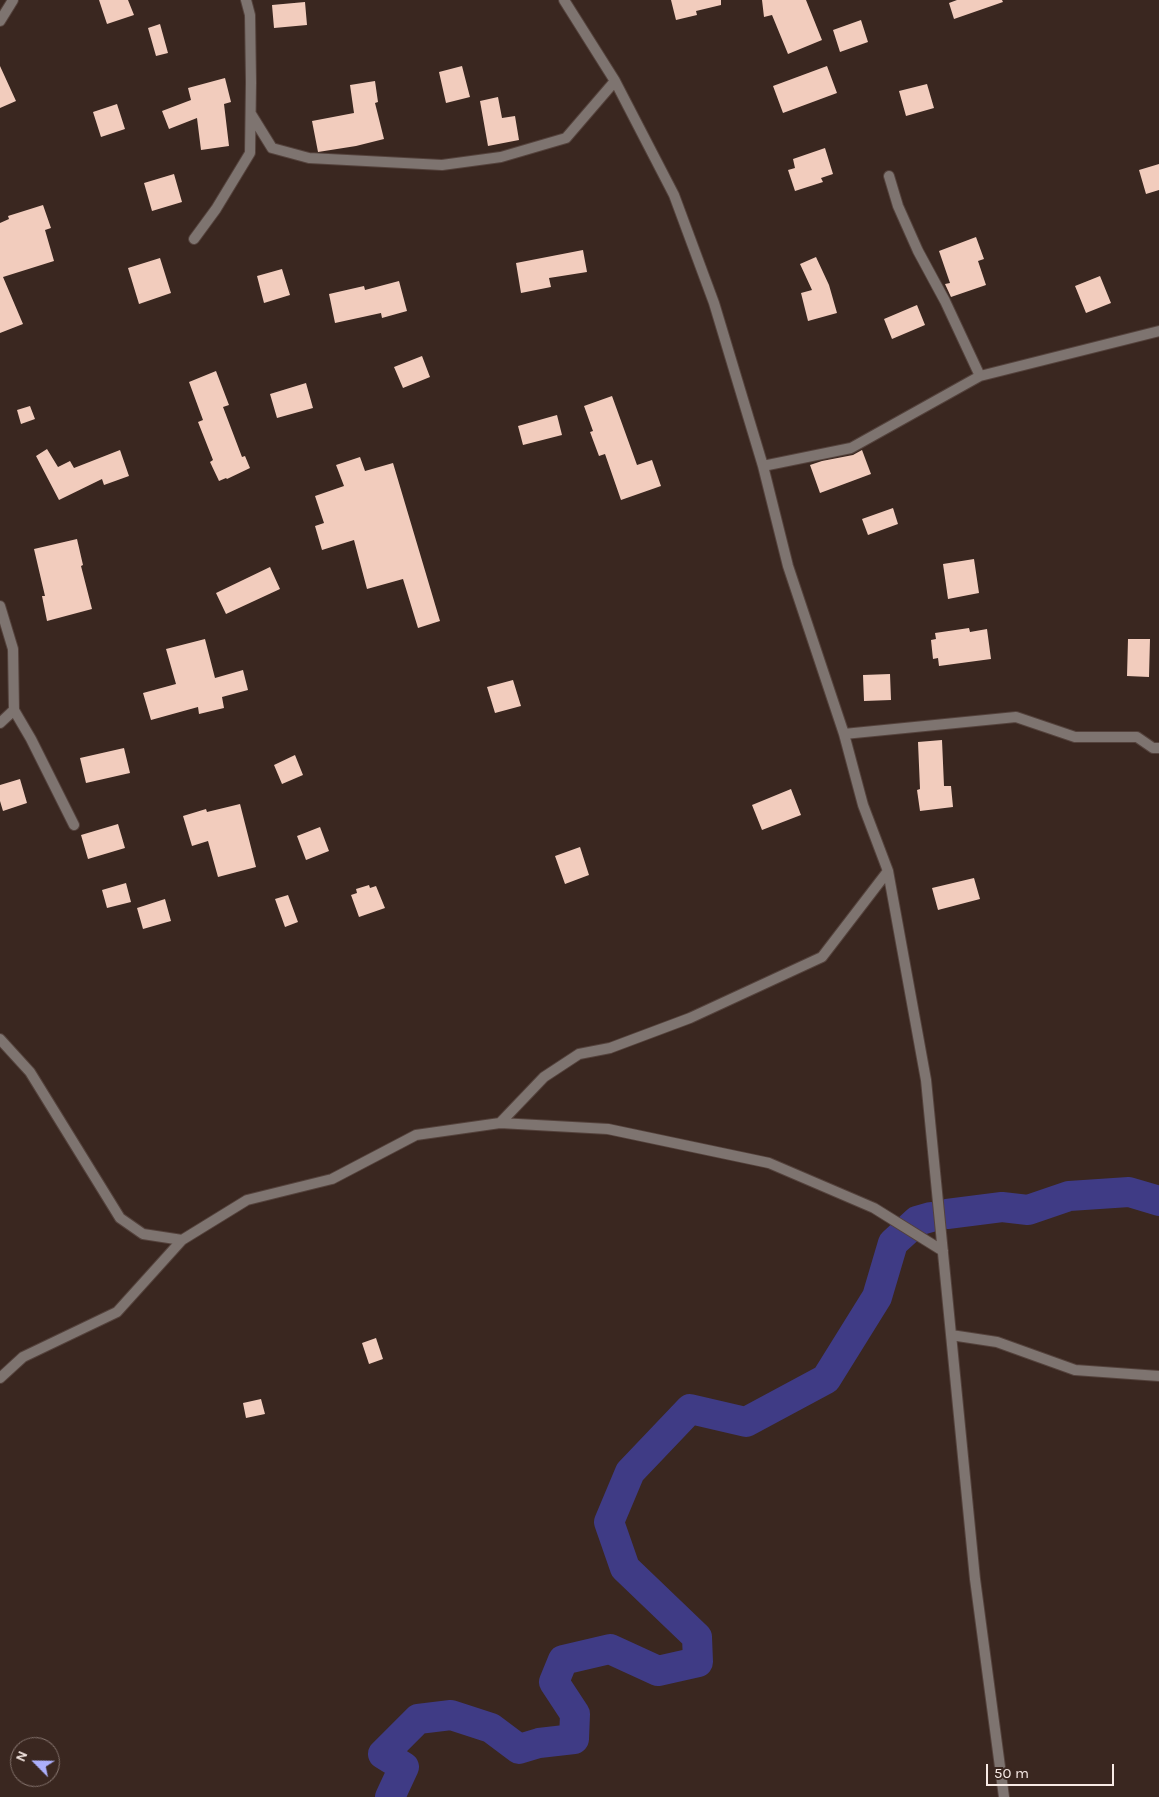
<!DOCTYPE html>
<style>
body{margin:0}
#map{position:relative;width:1159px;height:1797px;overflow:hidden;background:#3a2720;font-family:Karla,sans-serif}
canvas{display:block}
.north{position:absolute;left:10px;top:1737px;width:50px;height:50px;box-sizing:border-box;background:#3a2720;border:1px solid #86756f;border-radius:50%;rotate:293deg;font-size:14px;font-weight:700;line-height:20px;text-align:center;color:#f7eae5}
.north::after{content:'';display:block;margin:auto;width:18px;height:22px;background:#acaffb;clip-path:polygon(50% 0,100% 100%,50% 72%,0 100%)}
.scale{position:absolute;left:986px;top:1764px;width:128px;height:22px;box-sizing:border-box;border:2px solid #f7eae5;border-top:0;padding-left:6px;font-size:15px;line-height:18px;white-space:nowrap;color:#f7eae5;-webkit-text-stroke:4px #3a2720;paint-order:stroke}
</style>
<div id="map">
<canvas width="1159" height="1797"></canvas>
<div class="north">N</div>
<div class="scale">50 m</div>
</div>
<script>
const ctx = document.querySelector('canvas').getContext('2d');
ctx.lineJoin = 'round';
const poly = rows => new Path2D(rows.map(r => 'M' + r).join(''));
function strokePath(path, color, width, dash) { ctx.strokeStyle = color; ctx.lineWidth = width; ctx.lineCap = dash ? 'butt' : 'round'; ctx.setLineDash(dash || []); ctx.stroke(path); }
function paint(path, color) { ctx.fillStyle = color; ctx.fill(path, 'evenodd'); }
strokePath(poly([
 [947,1214,1002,1207,1028,1210,1069,1196,1129,1192,1159,1201],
 [390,1797,404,1767,383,1754,418,1719,451,1715,491,1728,519,1749,539,1743,574,1739,575,1714,554,1682,563,1660,610,1649,658,1671,698,1662,697,1637,625,1568,609,1522,630,1472,690,1409,746,1422,826,1379,877,1297,893,1243,917,1221,931,1217]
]), '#3f3b85', 30);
paint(poly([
 [99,0,128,0,134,15,107,24],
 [671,0,721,0,721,5,696,11,697,15,676,20],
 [762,0,806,0,822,40,788,54,772,15,764,17],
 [957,0,1002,0,1003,2,954,19,949,3],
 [305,2,307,25,274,28,272,5],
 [861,20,868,42,840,52,833,30],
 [160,24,168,53,156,56,148,28],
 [0,66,16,101,0,108],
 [462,66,470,97,446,103,439,72],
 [827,66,837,93,783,113,773,86],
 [225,78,231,102,224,104,229,146,201,150,197,118,169,129,162,111,191,100,188,88],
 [375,81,378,102,375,103,384,139,356,146,318,152,312,121,354,113,350,85],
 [927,84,934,108,906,116,899,91],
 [498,97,502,118,515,116,519,140,488,146,480,101],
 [117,104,125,129,101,137,93,112],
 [825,148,833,174,821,178,823,182,795,191,788,170,795,168,793,159],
 [1159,164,1159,190,1146,194,1139,170],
 [174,174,182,202,152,211,144,183],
 [43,205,51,228,45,230,54,261,3,277,23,324,0,333,0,223,9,219,8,216],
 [976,237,984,259,978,261,986,285,951,297,945,284,950,283,939,251],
 [583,250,587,272,549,278,551,287,521,293,516,263],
 [816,257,829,285,837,313,808,321,801,293,812,290,800,264],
 [160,258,171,293,139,304,128,268],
 [282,269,290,295,264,303,257,276],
 [1100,276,1111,303,1086,313,1075,286],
 [399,281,407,311,382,318,381,313,335,323,329,294,364,286,365,290],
 [917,305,925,325,892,339,884,319],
 [422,356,430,377,403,388,394,367],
 [216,371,229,405,223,407,242,457,245,456,250,468,227,479,226,478,219,481,210,462,213,460,198,422,203,420,189,382],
 [306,383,313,408,277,418,270,394],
 [612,396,637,465,652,460,661,486,621,500,605,454,599,456,590,432,593,431,584,406],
 [30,406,35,419,21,424,17,410],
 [557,415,562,435,523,445,518,426],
 [47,449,58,467,70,461,74,468,120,450,129,476,104,485,102,479,59,500,36,456],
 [862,450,871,474,820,493,810,465,822,461,853,455],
 [360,457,365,471,393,463,440,621,418,628,403,579,367,589,354,540,322,550,315,526,324,523,315,496,344,486,336,465],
 [893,508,898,524,868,535,862,519],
 [77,539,83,565,81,566,92,609,47,621,42,596,45,596,34,549],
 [974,559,979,593,948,599,943,564],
 [270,567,280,589,226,614,216,593],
 [969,628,970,632,987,629,991,659,939,666,938,658,933,659,931,640,936,639,935,633],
 [205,639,215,678,243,670,248,690,222,697,224,708,199,714,198,707,151,720,143,693,176,684,166,649],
 [1128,639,1150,639,1149,677,1127,676],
 [890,674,891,700,864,701,863,675],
 [513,680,521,706,495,713,487,687],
 [942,740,944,786,951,786,953,807,920,811,917,790,920,789,918,742],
 [124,748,130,773,86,783,80,758],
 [295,755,303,775,282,784,274,765],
 [20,779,27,803,3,811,0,801,0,785],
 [791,789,801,815,762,830,752,805],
 [240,804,256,867,218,877,208,841,192,846,183,816,206,809,207,812],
 [118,824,125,848,88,859,81,835],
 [320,827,329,851,306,860,297,836],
 [580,847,589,875,565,884,555,856],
 [974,878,980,899,938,910,932,888],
 [126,883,131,902,107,908,102,890],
 [369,885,370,888,376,886,385,908,359,917,351,895,357,893,356,889],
 [288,895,298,922,285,927,275,899],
 [165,899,171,921,143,929,137,908],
 [376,1338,383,1359,369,1364,362,1343],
 [261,1399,265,1414,246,1418,243,1403]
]), '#f2ccbd');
const street = poly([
 [564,0,615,81,674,195,714,303,763,466,788,566,844,734,863,805,888,871,926,1080,975,1579,1004,1797],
 [0,21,13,0],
 [251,114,272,148,309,158,442,165,501,157,566,138,615,81],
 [889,176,898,206,918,251,945,301,980,376],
 [194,239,216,209,250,153,251,82,250,15,246,0],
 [763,466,851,448,980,376,1159,331],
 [0,606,13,649,14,710,31,739,74,825],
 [0,723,14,710],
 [844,734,1016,717,1075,737,1137,737,1153,748,1159,748],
 [0,1039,30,1072,120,1218,143,1234,182,1240],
 [500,1123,608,1129,769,1163,874,1208,943,1251],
 [951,1335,997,1342,1075,1370,1159,1376],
 [0,1378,23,1357,117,1312,182,1240,247,1200,332,1179,416,1135,500,1123,544,1077,579,1054,610,1048,690,1018,822,957,888,871]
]);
strokePath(street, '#54423c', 12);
strokePath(street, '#7e7470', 10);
</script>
